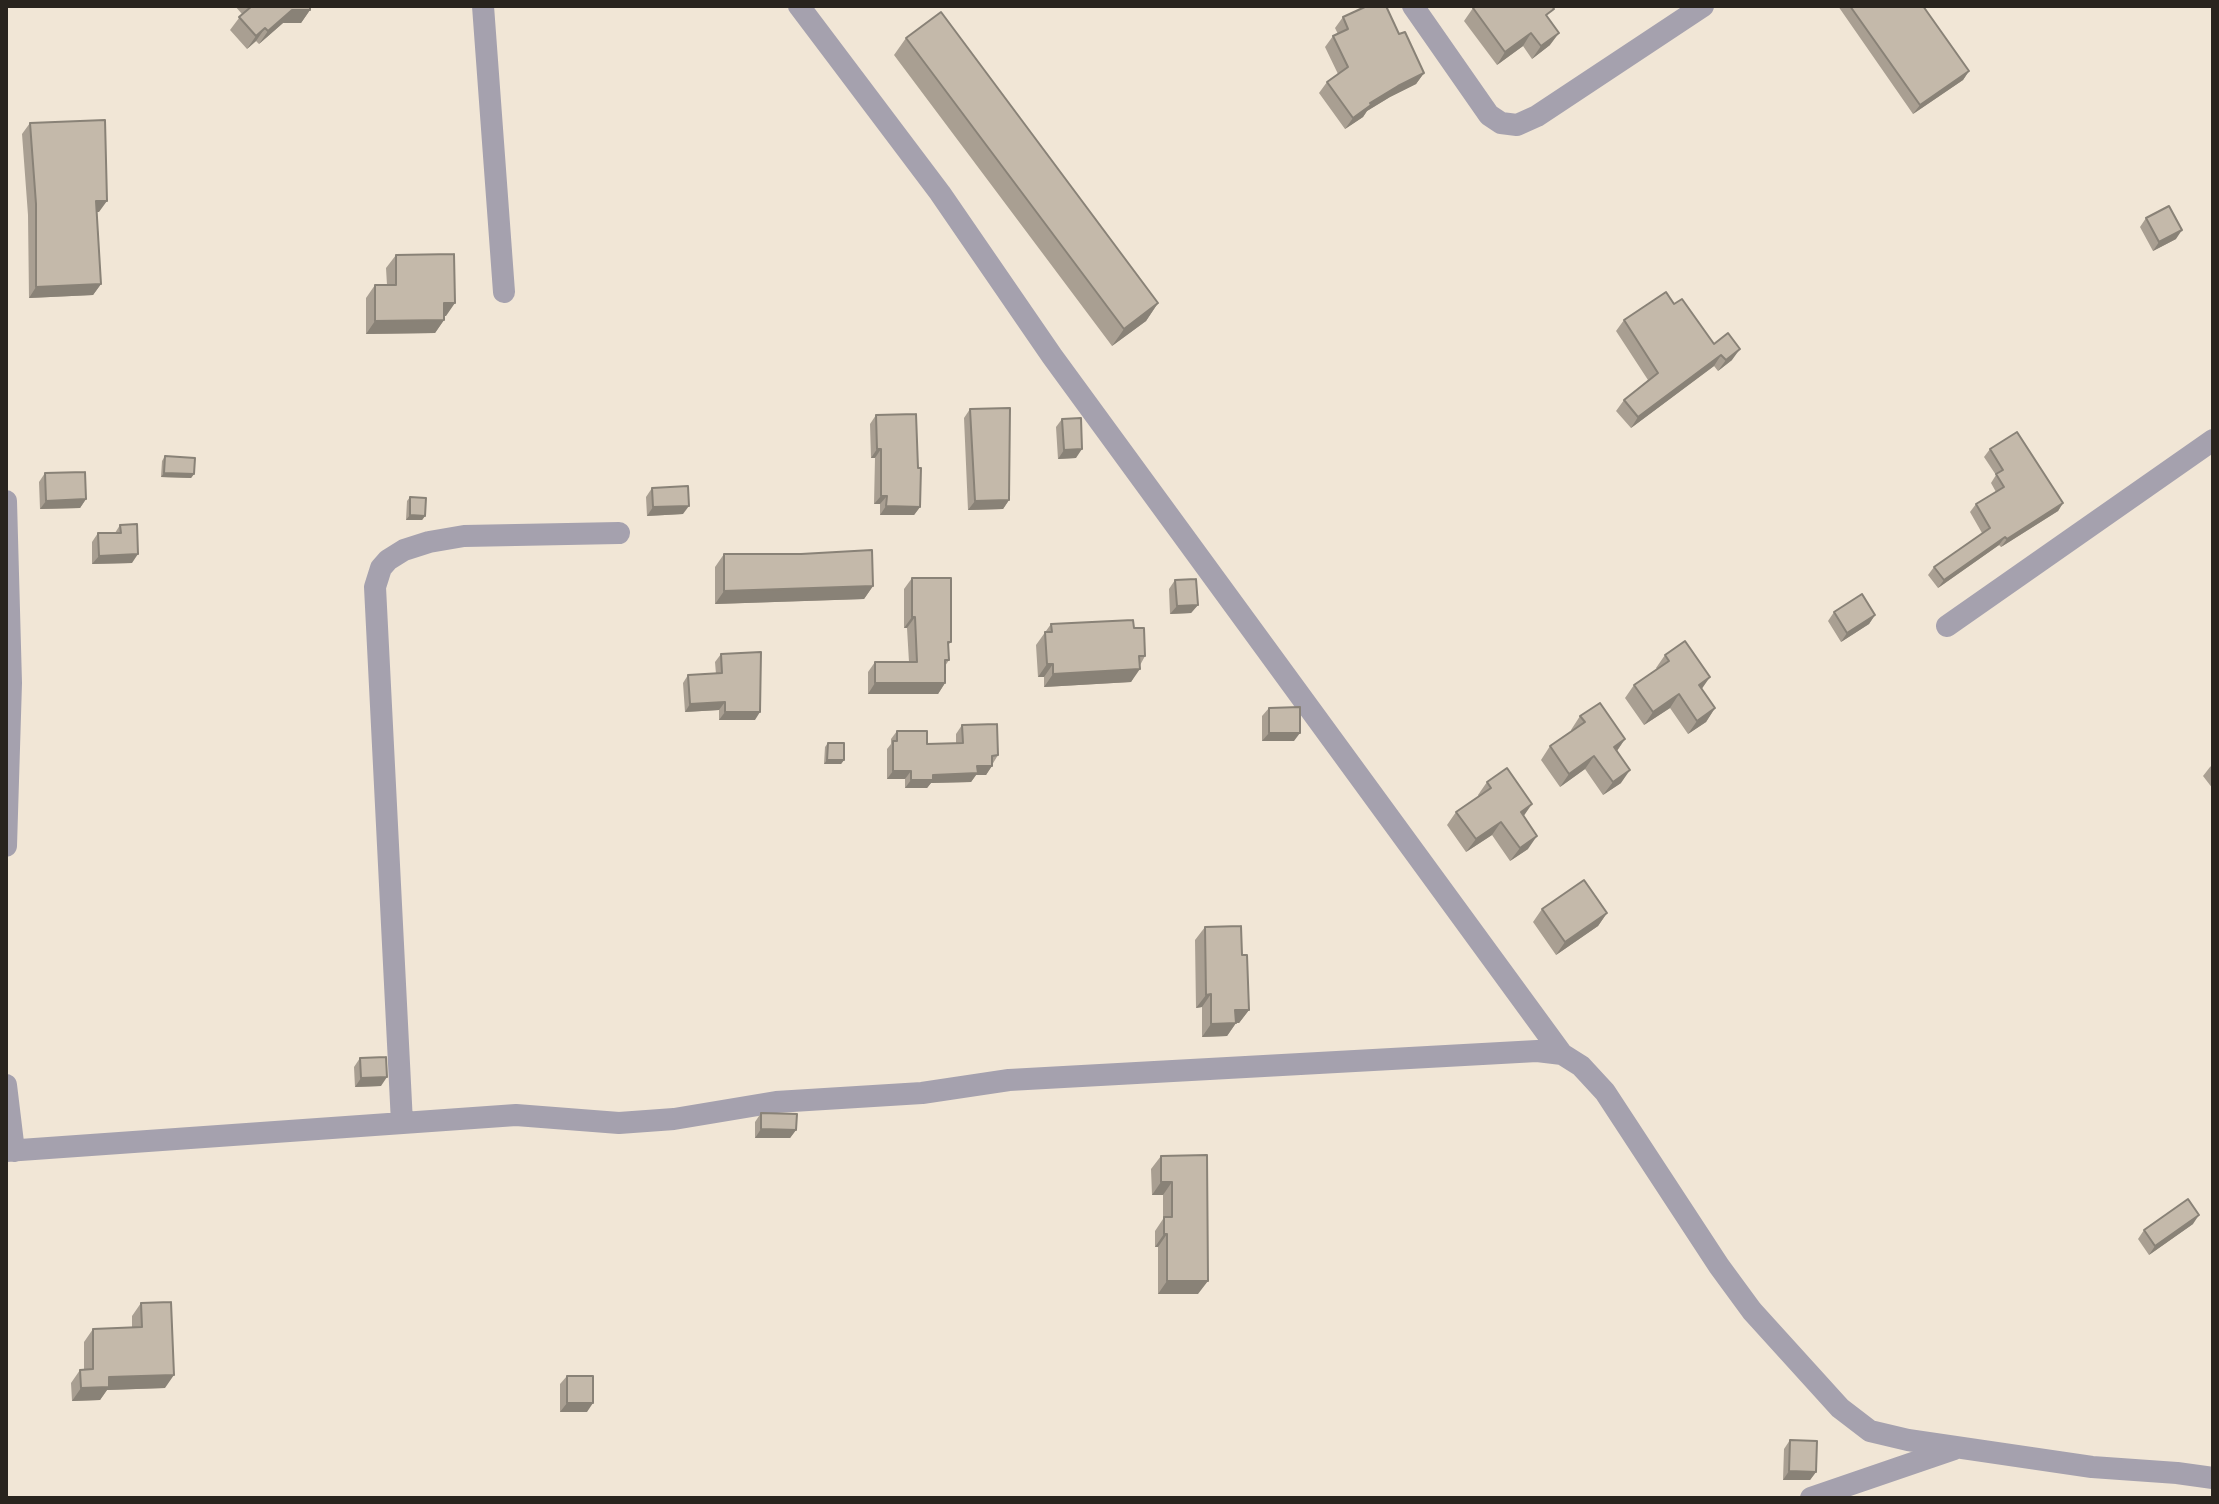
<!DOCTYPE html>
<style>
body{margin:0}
#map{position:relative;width:2219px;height:1504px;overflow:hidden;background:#f1e6d6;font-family:"Fira Sans Condensed",sans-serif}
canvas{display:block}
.frame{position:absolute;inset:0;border:8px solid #29241e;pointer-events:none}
</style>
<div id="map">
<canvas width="2219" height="1504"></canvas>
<div class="frame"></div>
</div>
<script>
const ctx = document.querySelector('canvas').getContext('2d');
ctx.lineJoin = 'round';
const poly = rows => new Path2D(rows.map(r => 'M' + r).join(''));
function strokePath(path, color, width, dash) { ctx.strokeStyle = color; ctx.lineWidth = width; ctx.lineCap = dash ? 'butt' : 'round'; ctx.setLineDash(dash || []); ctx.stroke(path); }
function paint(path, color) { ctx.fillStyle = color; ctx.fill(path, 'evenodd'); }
strokePath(poly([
 [483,6,504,292],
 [799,6,940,193,1052,356,1562,1054],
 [1413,6,1489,115,1501,123,1517,125,1537,116,1703,6],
 [6,501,11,683,6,846],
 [1947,626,2213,440],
 [6,1085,14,1151],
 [402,1123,375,587,381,568,388,560,404,550,429,542,464,536,619,533],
 [6,1151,516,1115,619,1123,674,1119,776,1102,922,1093,1009,1080,1537,1051,1562,1054,1581,1066,1605,1092,1719,1266,1752,1311,1840,1408,1870,1431,1908,1440,2092,1467,2177,1473,2213,1478],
 [1811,1498,1954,1449]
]), '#a5a1ae', 22);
paint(poly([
 [235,6,310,6,310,10,301,23,283,23,259,44,256,41,247,49,230,30,242,14],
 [1838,6,1923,6,1969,71,1963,80,1913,114],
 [1473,8,1548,18,1550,45,1532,59,1523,46,1497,65,1464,21],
 [1343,17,1399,34,1424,73,1416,84,1390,97,1367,111,1363,117,1345,129,1319,93,1327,82,1338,74,1325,47,1333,36,1338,34,1335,28],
 [906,38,1158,303,1146,321,1112,346,894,55],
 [30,123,99,212,97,212,101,284,93,295,29,298,28,215,22,134],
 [2146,218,2176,239,2153,251,2140,227],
 [396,255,446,316,444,316,444,320,435,333,366,334,366,298,375,285,387,285,386,268],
 [1674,304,1714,344,1732,360,1718,371,1714,366,1631,428,1616,411,1624,400,1648,380,1616,331,1624,320],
 [970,409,1009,500,1003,509,968,510,964,418],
 [876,415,918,468,920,507,914,515,880,515,880,504,874,504,875,458,871,458,870,424],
 [1062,419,1076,458,1058,459,1056,427],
 [1990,449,2063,503,2058,511,2001,547,1999,545,1938,588,1928,575,1934,567,1982,533,1970,512,1976,504,1996,492,1991,483,1996,475,1984,457],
 [165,456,194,474,191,478,161,477,162,461],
 [45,473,86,499,80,508,40,509,39,482],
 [652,488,683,514,647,516,646,497],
 [410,497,425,516,422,520,406,520,407,501],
 [120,525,132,563,92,564,92,542,98,533,115,533],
 [724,554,873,586,864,599,715,604,715,567],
 [912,578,951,642,948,645,949,660,945,666,945,683,938,694,868,694,868,672,875,662,909,662,907,628,904,628,904,589],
 [1175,580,1198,605,1191,613,1170,614,1169,589],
 [1834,612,1875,615,1869,624,1841,642,1828,621],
 [1051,624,1134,628,1145,656,1131,682,1044,687,1044,677,1038,677,1036,645],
 [721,654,755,720,719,720,719,710,685,712,683,683,688,675,716,674,715,662],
 [1665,655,1701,689,1715,708,1706,722,1688,734,1670,708,1644,725,1625,698,1634,685,1657,669,1656,668],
 [1269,708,1294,741,1262,741,1262,716],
 [1580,716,1625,739,1617,751,1621,783,1603,795,1585,769,1560,787,1541,760,1550,746,1572,731,1571,730],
 [962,725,998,755,986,775,976,775,971,782,931,783,927,788,905,788,905,779,887,779,887,749,891,744,891,739,897,731,927,744,956,743,956,734],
 [828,743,844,760,841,764,824,764,825,747],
 [2213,764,2213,789,2203,776,2210,767],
 [1487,782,1524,817,1528,849,1510,861,1492,835,1466,852,1447,825,1456,812,1479,797,1478,795],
 [1542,909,1607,913,1598,926,1556,955,1533,922],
 [1205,927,1242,955,1249,1010,1239,1023,1236,1023,1227,1036,1202,1037,1202,1007,1196,1008,1195,940],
 [360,1058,381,1086,355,1087,354,1067],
 [761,1113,796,1130,790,1138,755,1138,755,1122],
 [1207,1155,1198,1294,1158,1294,1158,1247,1155,1247,1155,1231,1163,1219,1163,1195,1152,1195,1151,1169,1161,1156],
 [2193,1224,2149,1255,2138,1239,2144,1230],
 [141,1303,165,1388,107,1390,100,1400,72,1401,71,1383,80,1370,84,1369,84,1342,93,1329,132,1328,132,1316],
 [567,1376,587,1412,560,1412,560,1384],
 [1790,1440,1816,1472,1810,1480,1783,1480,1784,1449]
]), '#a99f92');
paint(poly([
 [292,10,310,10,301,23,283,23,259,44,268,31],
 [265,28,256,41,247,49,256,36],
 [1531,33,1523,46,1497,65,1505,52],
 [1559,33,1550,45,1532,59,1541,46],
 [1969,71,1963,80,1913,114,1920,105],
 [1424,73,1416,84,1390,97,1367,111,1363,117,1345,129,1353,118,1370,103,1398,86],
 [96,201,107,201,99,212,88,212],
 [2182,230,2176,239,2153,251,2159,242],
 [101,284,93,295,29,298,36,287],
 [444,303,455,303,446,316,435,316],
 [1158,303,1146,321,1112,346,1124,329],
 [444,320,435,333,366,334,375,321],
 [1740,349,1732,360,1718,371,1726,360],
 [1721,355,1714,366,1631,428,1638,417],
 [877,449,881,449,875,458,871,458],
 [1082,449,1076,458,1058,459,1064,450],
 [164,473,194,474,191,478,161,477],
 [881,496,887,496,880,504,874,504],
 [86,499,80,508,40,509,46,501],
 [1009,500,1003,509,968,510,975,501],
 [2063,503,2058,511,2001,547,2007,539],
 [689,506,683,514,647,516,653,507],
 [886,506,920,507,914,515,880,515],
 [410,515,425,516,422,520,406,520],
 [2005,537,1999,545,1938,588,1944,580],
 [138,554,132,563,92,564,99,556],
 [873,586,864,599,715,604,724,591],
 [1198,605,1191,613,1170,614,1177,606],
 [1875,615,1869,624,1841,642,1847,633],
 [912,617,915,617,907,628,904,628],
 [1047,664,1053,664,1044,677,1038,677],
 [1140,669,1131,682,1044,687,1053,674],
 [1710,677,1701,690,1699,685],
 [875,683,945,683,938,694,868,694],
 [1679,694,1670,708,1644,725,1653,712],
 [725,702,719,710,685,712,690,704],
 [1715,708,1706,722,1688,734,1697,721],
 [725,712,760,712,755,720,719,720],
 [1269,733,1300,733,1294,741,1262,741],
 [1625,739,1616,752,1614,747],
 [1594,756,1585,769,1560,787,1569,774],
 [827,760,844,760,841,764,824,764],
 [977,766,992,766,986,775,976,775,971,782,931,783,927,788,905,788,911,780],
 [1630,770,1621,783,1603,795,1613,782],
 [893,771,911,771,905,779,887,779],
 [1532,804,1523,817,1521,812],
 [1501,822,1492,835,1466,852,1476,839],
 [1537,836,1528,849,1510,861,1520,848],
 [1607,913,1598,926,1556,955,1565,942],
 [1211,994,1202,1007,1196,1008,1206,995],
 [1235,1010,1249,1010,1239,1023,1226,1023],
 [1236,1023,1227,1036,1202,1037,1211,1024],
 [387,1077,381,1086,355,1087,361,1078],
 [761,1129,796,1130,790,1138,755,1138],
 [1161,1182,1172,1182,1163,1195,1152,1195],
 [2199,1215,2193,1224,2149,1255,2155,1246],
 [1164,1234,1167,1234,1158,1247,1155,1247],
 [1167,1281,1208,1281,1198,1294,1158,1294],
 [174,1375,165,1388,107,1390,100,1400,72,1401,81,1388,109,1377],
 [567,1403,593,1403,587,1412,560,1412],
 [1789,1471,1816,1472,1810,1480,1783,1480]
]), '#898277');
const building = poly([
 [252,6,310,6,310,10,292,10,268,31,265,28,256,36,239,17,252,6],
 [1367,6,1386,6,1399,34,1405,32,1424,73,1398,86,1370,103,1371,105,1353,118,1327,82,1348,67,1333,36,1348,29,1343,17,1367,6],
 [1476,6,1552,6,1554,9,1546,15,1559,33,1541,46,1531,33,1505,52,1473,8,1476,6],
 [1850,6,1923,6,1969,71,1920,105,1850,6],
 [941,12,1158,303,1124,329,906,38,941,12],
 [105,120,107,201,96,201,101,284,36,287,36,204,30,123,105,120],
 [2169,206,2182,230,2159,242,2146,218,2169,206],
 [454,254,455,303,444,303,444,320,375,321,375,285,396,285,396,255,454,254],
 [1666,292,1674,304,1682,299,1714,344,1728,333,1740,349,1726,360,1721,355,1638,417,1624,400,1658,373,1624,320,1666,292],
 [1010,408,1009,500,975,501,970,409,1010,408],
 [916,414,918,468,921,468,920,507,886,506,887,496,881,496,881,449,877,449,876,415,916,414],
 [1081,418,1082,449,1064,450,1062,419,1081,418],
 [2017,432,2063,503,2007,539,2005,537,1944,580,1934,567,1990,528,1976,504,2004,487,1996,474,2003,470,1990,449,2017,432],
 [165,456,195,458,194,474,164,473,165,456],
 [85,472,86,499,46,501,45,473,85,472],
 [688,486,689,506,653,507,652,488,688,486],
 [410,497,426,498,425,516,410,515,410,497],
 [137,524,138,554,99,556,98,533,121,533,120,525,137,524],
 [872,550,873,586,724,591,724,554,801,554,872,550],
 [912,578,951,578,951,642,948,642,949,660,945,660,945,683,875,683,875,662,917,662,915,617,912,617,912,578],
 [1196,579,1198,605,1177,606,1175,580,1196,579],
 [1862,594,1875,615,1847,633,1834,612,1862,594],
 [1133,620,1134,628,1144,628,1145,656,1139,656,1140,669,1053,674,1053,664,1047,664,1045,632,1052,632,1051,624,1133,620],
 [1685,641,1710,677,1699,685,1715,708,1697,721,1679,694,1653,712,1634,685,1669,661,1665,655,1685,641],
 [761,652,760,712,725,712,725,702,690,704,688,675,722,673,721,654,761,652],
 [1600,703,1625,739,1614,747,1630,770,1613,782,1594,756,1569,774,1550,746,1585,722,1580,716,1600,703],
 [1300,707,1300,733,1269,733,1269,708,1300,707],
 [997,724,998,755,992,756,992,766,977,766,978,773,933,775,933,780,911,780,911,771,893,771,893,741,897,741,897,731,927,731,927,744,963,743,962,725,997,724],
 [828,743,844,743,844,760,827,760,828,743],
 [1507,768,1532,804,1521,812,1537,836,1520,848,1501,822,1476,839,1456,812,1491,788,1487,782,1507,768],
 [1584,880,1607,913,1565,942,1542,909,1584,880],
 [1241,926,1242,955,1247,955,1249,1010,1235,1010,1236,1023,1211,1024,1211,994,1206,995,1205,927,1241,926],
 [386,1057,387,1077,361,1078,360,1058,386,1057],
 [761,1113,797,1114,796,1130,761,1129,761,1113],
 [1207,1155,1208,1281,1167,1281,1167,1234,1164,1234,1164,1217,1172,1217,1172,1182,1161,1182,1161,1156,1207,1155],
 [2188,1199,2199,1215,2155,1246,2144,1230,2188,1199],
 [171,1302,174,1375,109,1377,109,1387,81,1388,80,1370,93,1369,93,1329,142,1327,141,1303,171,1302],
 [567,1376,593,1376,593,1403,567,1403,567,1376],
 [1790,1440,1817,1441,1816,1472,1789,1471,1790,1440]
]);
paint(building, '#c4b9aa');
strokePath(building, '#898277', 2);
</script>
